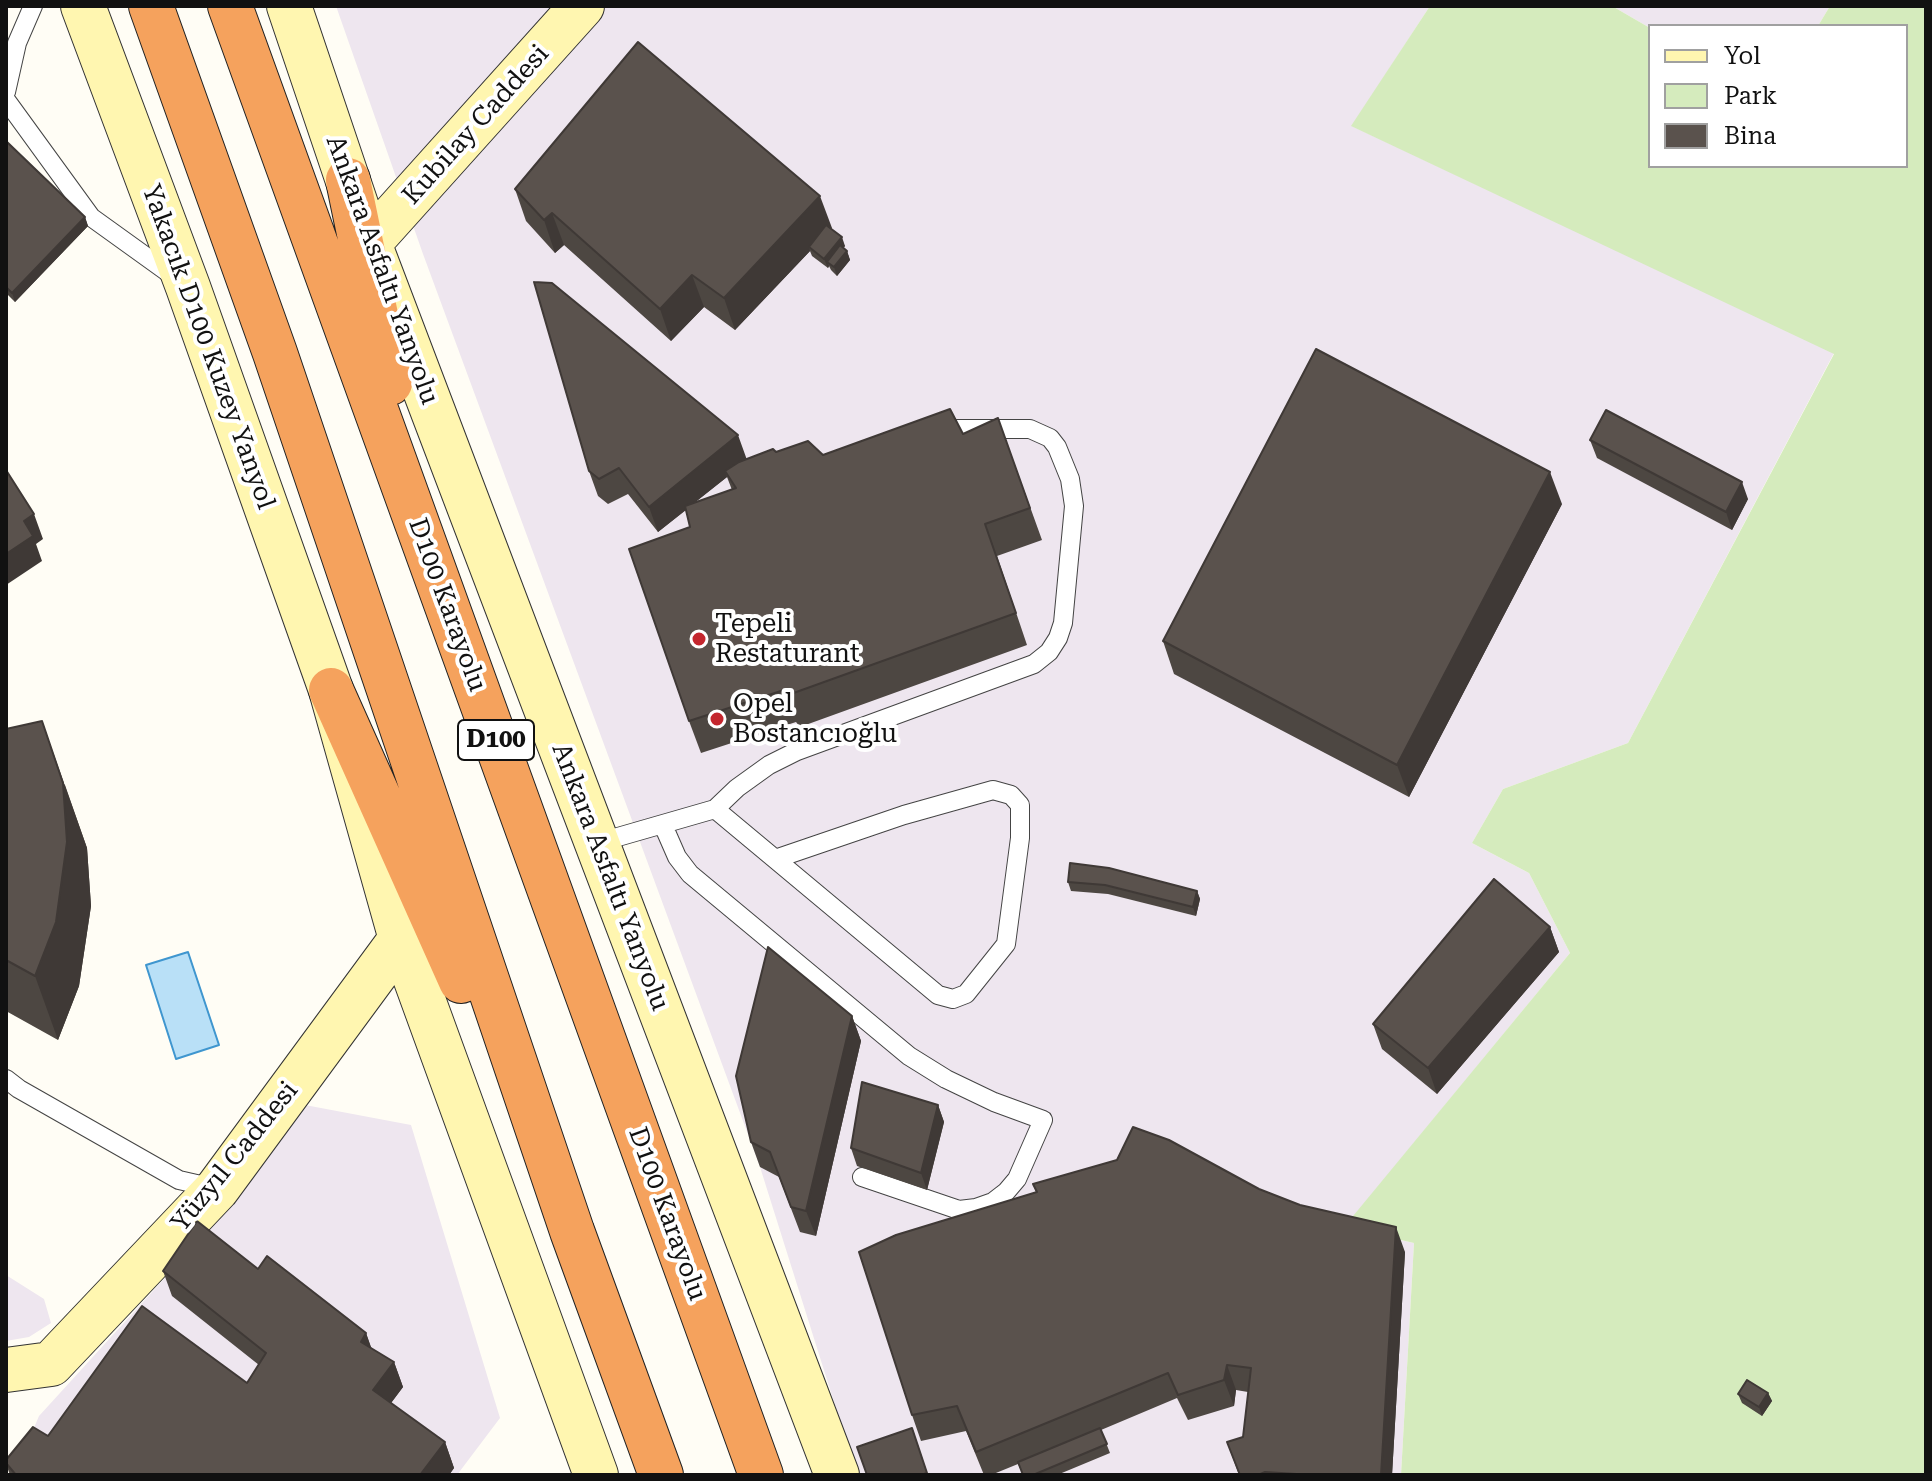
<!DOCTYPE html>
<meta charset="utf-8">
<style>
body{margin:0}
#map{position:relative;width:1932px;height:1481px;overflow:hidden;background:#fffdf5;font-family:"Roboto Serif",serif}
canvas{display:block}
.frame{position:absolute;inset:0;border:8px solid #111;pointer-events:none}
.legend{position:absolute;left:1648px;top:24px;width:260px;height:144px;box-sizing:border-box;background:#fff;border:2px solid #a0a0a0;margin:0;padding:10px 14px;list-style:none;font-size:24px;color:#111}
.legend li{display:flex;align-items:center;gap:16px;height:40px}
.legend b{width:40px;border:2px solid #a0a0a0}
</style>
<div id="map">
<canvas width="1932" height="1481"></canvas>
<div class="frame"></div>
<ul class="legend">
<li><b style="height:10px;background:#fff6b0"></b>Yol</li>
<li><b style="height:22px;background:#d5ebbd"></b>Park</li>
<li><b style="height:22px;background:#5a524d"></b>Bina</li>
</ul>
</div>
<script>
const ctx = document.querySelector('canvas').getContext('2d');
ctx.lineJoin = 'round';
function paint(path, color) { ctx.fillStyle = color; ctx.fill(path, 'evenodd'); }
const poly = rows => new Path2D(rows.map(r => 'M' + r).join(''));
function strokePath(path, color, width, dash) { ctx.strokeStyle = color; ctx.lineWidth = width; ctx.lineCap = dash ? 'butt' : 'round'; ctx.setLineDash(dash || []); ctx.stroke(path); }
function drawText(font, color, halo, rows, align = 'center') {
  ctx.font = font + ' "Roboto Serif",serif'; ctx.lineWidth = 8; ctx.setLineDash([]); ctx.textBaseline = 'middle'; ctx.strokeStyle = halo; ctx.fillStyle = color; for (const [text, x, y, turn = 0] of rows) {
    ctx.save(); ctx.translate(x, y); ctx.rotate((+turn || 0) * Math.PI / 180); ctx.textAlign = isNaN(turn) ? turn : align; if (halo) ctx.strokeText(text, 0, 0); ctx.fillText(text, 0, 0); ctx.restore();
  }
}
paint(poly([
 [336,6,1430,6,1352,126,1834,353,1628,743,1503,789,1472,843,1529,873,1570,953,1345,1227,1414,1243,1401,1475,857,1475,760,1167,423,254],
 [1612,6,1830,6,1818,26,1650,26,1650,28],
 [305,1105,411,1125,500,1418,457,1475,14,1475,39,1416,215,1223],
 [6,1275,44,1299,51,1323,29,1337,6,1341]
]), '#eee6ef');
paint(poly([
 [1430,6,1612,6,1650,28,1650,166,1906,166,1906,26,1818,26,1830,6,1926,6,1926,1475,1401,1475,1414,1243,1344,1227,1570,953,1529,873,1472,843,1503,789,1628,743,1834,354,1351,126]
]), '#d5ebbd');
const water = poly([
 [188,952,219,1045,176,1059,146,965,188,952]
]);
paint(water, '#b9e0f7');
strokePath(water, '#3f96cf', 2);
const lane = poly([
 [6,92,17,43,33,6],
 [6,100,91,217,173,276],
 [715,809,775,859,938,995,953,999,966,994,1006,944,1020,838,1020,805,1011,795,993,790,904,815,775,859],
 [663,825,677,857,690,874,909,1056,946,1079,994,1102,1043,1120,1017,1179,1006,1192,993,1202,976,1208,959,1210,862,1177],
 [597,843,715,809,737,788,769,765,797,751,1034,664,1049,652,1058,638,1063,623,1074,506,1070,479,1057,447,1050,438,1030,429,951,429,936,431],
 [6,1079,19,1089,179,1180,214,1188]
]);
const secondary = poly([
 [83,6,188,287,331,690,401,939,596,1475],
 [289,6,369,243,837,1475],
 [369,243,582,6],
 [6,1370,51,1364,217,1189,401,939]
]);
const highway = poly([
 [151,6,275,353,572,1231,661,1475],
 [230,6,761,1475],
 [348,180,390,383],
 [331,690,461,981]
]);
strokePath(lane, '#444', 20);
strokePath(secondary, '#333', 46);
strokePath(highway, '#222', 46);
strokePath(lane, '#fff', 18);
strokePath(secondary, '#fff6b0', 44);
strokePath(highway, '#f5a25d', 44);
paint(poly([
 [6,141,85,217,88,226,15,302,6,293],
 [515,189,832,228,831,229,845,246,843,248,847,251,850,260,837,276,831,270,829,266,828,268,812,256,810,251,735,330,704,307,671,341,564,245,555,253,526,221],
 [998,418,1042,540,997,556,1027,645,800,727,796,722,701,753,689,721,690,527,686,510,658,532,628,494,608,504,598,496,589,471,746,459,776,452,823,455,963,434],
 [727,477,732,490,695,502],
 [1590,440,1748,499,1732,530,1597,458],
 [1562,504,1409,797,1174,674,1163,641],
 [6,729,65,785,87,848,91,906,79,986,58,1040,6,1011],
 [1068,882,1197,891,1200,899,1196,916,1108,894,1071,891],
 [1550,927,1559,952,1437,1094,1382,1049,1373,1024],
 [852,1016,861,1041,816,1236,800,1232,779,1177,760,1167,751,1142],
 [938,1105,944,1122,927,1190,857,1166,851,1148],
 [1033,1184,1259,1189,1405,1252,1392,1475,1239,1475,1227,1442,1243,1437,1248,1392,1236,1390,1234,1406,1188,1420,1177,1398,1101,1430,1110,1453,1057,1475,1023,1475,1018,1464,991,1475,984,1475,966,1431,921,1441,912,1415,1036,1192],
 [258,1269,366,1333,371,1348,394,1362,403,1387,391,1403,445,1442,454,1468,449,1475,10,1475,6,1464,6,1460,48,1436,247,1383,259,1365,172,1296,163,1271],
 [1768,1393,1772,1401,1762,1416,1742,1403,1738,1394]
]), '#4d4742');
paint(poly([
 [820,196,832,228,812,249,809,247,810,251,735,330,724,298],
 [552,213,564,245,555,253,544,220],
 [85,217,88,226,15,302,12,293],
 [842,237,845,246,831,264,827,262,829,266,828,268,824,259],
 [847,251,850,260,837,276,834,267],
 [692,275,704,307,671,341,660,309],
 [738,435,747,460,725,471,727,477,658,532,649,507],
 [1550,472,1562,504,1409,797,1397,765],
 [1742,482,1748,499,1732,530,1726,512],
 [34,514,43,539,36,544,42,561,6,585,6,554,24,521],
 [42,721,87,848,91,906,79,986,58,1040,35,976],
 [1197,891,1200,899,1196,916,1193,907],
 [1550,927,1559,952,1437,1094,1428,1068],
 [852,1016,861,1041,816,1236,806,1211],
 [938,1105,944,1122,927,1190,921,1173],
 [1396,1227,1405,1252,1392,1475,1381,1475],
 [366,1333,375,1358,361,1342],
 [394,1362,403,1387,382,1415,373,1390],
 [1227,1365,1236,1390,1234,1406,1224,1380],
 [1768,1393,1772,1401,1762,1416,1759,1407],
 [445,1442,454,1468,449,1475,420,1475]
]), '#3f3936');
const building = poly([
 [638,42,820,196,724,298,692,275,660,309,552,213,544,220,515,189,638,42],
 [6,141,85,217,12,293,6,287,6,141],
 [826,225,842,237,824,259,809,247,826,225],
 [840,245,847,251,834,267,827,262,840,245],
 [534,282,552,283,738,435,649,507,619,468,599,479,589,471,534,282],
 [1316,349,1550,472,1397,765,1163,641,1316,349],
 [950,409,963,434,998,418,1030,508,985,524,1016,613,788,695,784,690,689,721,629,549,690,527,685,506,736,488,725,471,739,462,773,449,776,452,808,441,823,455,950,409],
 [1606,410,1742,482,1726,512,1590,440,1606,410],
 [6,470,34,514,24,521,33,536,6,554,6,470],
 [42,721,63,783,67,842,56,922,35,976,6,960,6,729,42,721],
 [1070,863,1109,868,1197,891,1193,907,1105,885,1068,882,1070,863],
 [1494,879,1550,927,1428,1068,1373,1024,1494,879],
 [768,947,852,1016,806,1211,791,1207,770,1152,751,1142,736,1076,768,947],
 [862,1082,938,1105,921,1173,851,1148,862,1082],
 [1133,1127,1169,1140,1259,1189,1300,1205,1396,1227,1381,1475,1312,1475,1265,1472,1258,1475,1240,1475,1227,1442,1243,1437,1251,1368,1227,1365,1224,1380,1178,1395,1168,1373,976,1452,957,1406,912,1415,859,1252,896,1235,1037,1192,1033,1184,1117,1160,1133,1127],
 [197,1221,258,1269,267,1256,366,1333,361,1342,394,1362,373,1390,445,1442,420,1475,16,1475,6,1463,6,1460,33,1427,48,1436,142,1306,247,1383,266,1353,163,1271,197,1221],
 [1747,1380,1768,1393,1759,1407,1738,1394,1747,1380],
 [912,1428,927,1473,921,1475,867,1475,857,1447,912,1428],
 [1100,1428,1107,1444,1033,1475,1023,1475,1018,1462,1100,1428]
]);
paint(building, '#5a524d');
strokePath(building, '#3f3936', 2);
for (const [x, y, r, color] of [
 [699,639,8,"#c4262e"],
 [717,719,8,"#c4262e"]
]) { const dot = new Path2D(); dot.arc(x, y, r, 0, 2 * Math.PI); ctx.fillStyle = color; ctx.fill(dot); strokePath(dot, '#fff', 3); }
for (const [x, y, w] of [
 [496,740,76]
]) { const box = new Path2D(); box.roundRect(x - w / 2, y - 20, w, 40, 6); ctx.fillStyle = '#fff'; ctx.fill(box); strokePath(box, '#111', 2); }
drawText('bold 24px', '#111', null, [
 ["D100",496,740]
]);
drawText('26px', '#111', '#fff', [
 ["Kubilay Caddesi",476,125,-48],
 ["Ankara Asfaltı Yanyolu",382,270,70],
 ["Yakacık D100 Kuzey Yanyol",208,347,70],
 ["D100 Karayolu",447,605,70],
 ["Ankara Asfaltı Yanyolu",610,877,69],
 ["Yüzyıl Caddesi",235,1157,-51],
 ["D100 Karayolu",667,1214,70]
]);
drawText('26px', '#111', '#fff', [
 ["Tepeli",715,624],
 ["Restaturant",715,654],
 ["Opel",733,704],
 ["Bostancıoğlu",733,734]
], 'left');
</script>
